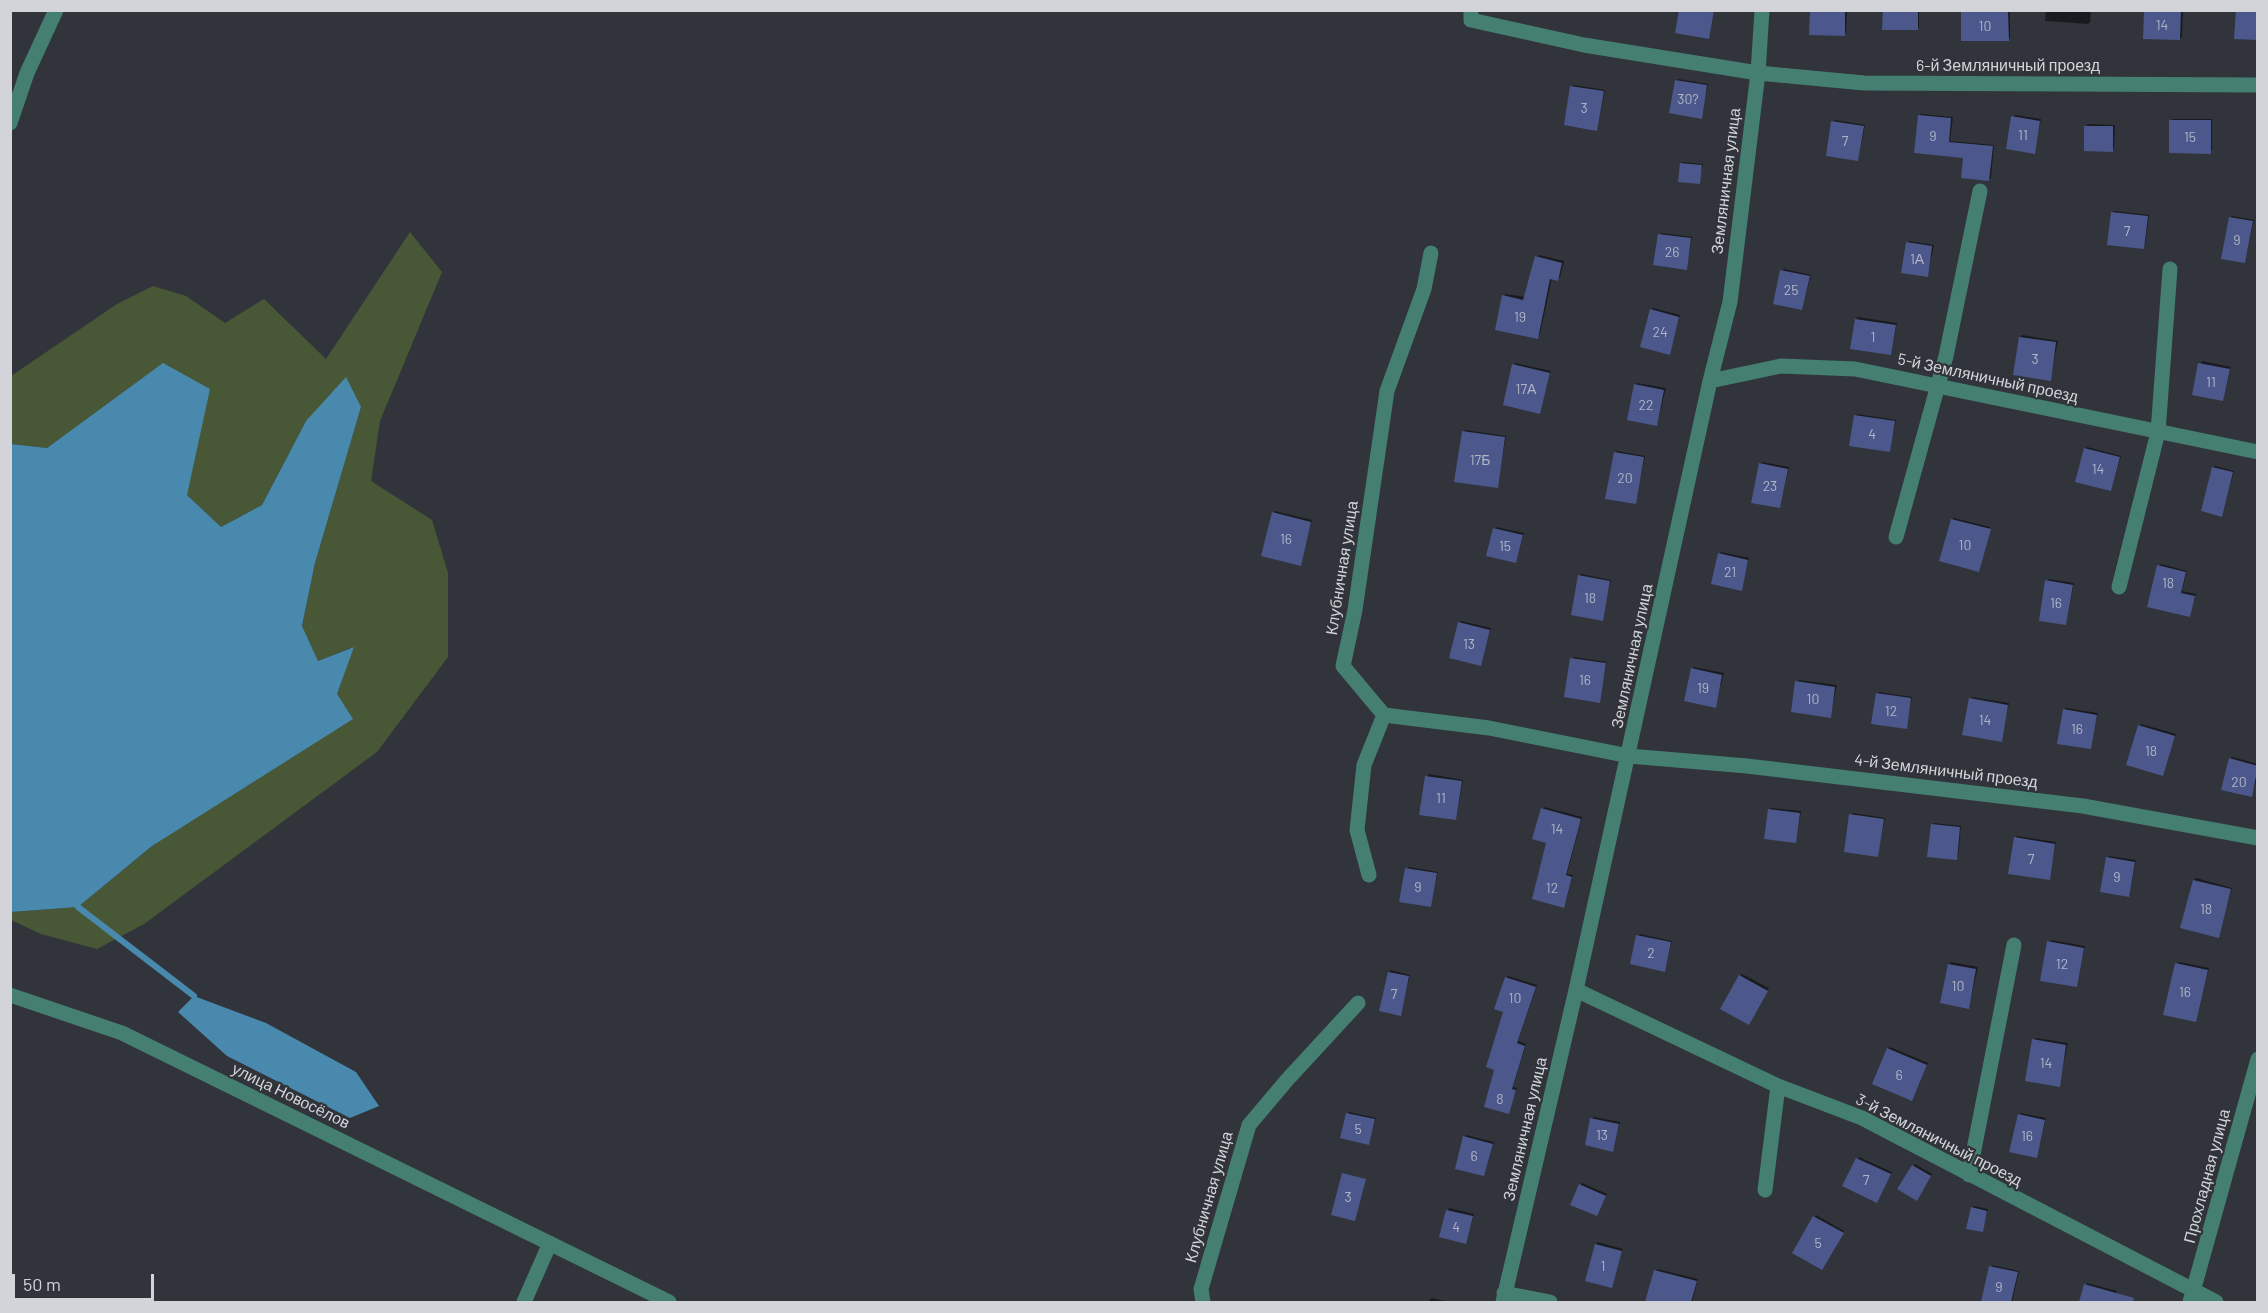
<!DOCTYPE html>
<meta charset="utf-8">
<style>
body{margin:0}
#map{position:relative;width:2268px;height:1313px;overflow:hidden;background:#31343b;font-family:Barlow,sans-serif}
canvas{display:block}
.frame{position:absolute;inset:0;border:12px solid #d2d4d9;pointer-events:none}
.scale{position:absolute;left:12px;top:1274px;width:142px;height:27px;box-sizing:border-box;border:3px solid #d2d4d9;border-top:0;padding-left:8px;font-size:18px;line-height:21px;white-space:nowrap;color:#d2d4d9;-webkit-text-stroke:4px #31343b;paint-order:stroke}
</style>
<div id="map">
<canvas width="2268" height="1313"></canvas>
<div class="frame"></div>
<div class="scale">50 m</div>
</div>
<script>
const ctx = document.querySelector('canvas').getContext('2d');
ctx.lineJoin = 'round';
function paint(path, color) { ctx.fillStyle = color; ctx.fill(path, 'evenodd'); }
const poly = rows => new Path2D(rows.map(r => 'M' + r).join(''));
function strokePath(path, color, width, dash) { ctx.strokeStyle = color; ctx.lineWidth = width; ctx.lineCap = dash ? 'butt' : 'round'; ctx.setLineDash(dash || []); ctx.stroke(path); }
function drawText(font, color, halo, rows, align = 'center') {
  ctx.font = font + ' Barlow,sans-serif'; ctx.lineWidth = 4.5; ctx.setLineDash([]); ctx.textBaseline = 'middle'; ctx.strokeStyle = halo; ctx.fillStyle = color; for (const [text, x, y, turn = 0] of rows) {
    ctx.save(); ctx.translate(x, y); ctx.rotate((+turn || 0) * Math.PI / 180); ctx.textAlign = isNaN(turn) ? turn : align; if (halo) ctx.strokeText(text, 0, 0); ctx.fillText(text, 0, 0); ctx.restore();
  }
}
paint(poly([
 [410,232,442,272,380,421,371,481,432,520,448,573,448,657,377,752,144,924,97,949,41,934,11,920,11,912,78,907,337,694,353,647,318,661,302,627,315,563,361,407,306,421,262,505,221,527,187,495,163,364,47,448,11,444,11,376,117,304,153,286,186,296,225,323,264,299,326,359]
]), '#485736');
paint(poly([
 [163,363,210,389,187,495,221,527,262,505,306,421,346,377,361,407,315,563,302,626,318,661,354,647,337,694,353,719,152,846,78,907,11,912,11,444,47,448],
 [194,996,266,1023,356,1072,379,1106,350,1118,227,1056,178,1012]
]), '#4889ad');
paint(poly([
 [1811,10,1847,10,1846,33,1844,35],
 [1884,10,1919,10,1919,27,1917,29],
 [1962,10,2010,10,2010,38,2008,39],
 [2046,10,2091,10,2090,22,2088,24,2045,21],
 [2145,10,2183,10,2182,37,2180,39],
 [1678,79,1708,84,1701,117,1676,81],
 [1573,85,1605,90,1597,129,1572,87],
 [1921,114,1953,117,1950,141,1994,145,1991,178,1989,180,1919,116],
 [2015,115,2041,119,2034,153,2013,117],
 [2173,119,2212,119,2212,150,2210,152,2171,121],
 [1835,120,1865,125,1858,159,1833,122],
 [2088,124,2115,125,2114,148,2112,150,2086,126],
 [1683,162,1703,164,1699,183,1681,163],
 [2114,211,2149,215,2145,245,2144,247,2112,213],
 [2232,216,2254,220,2245,262,2230,218],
 [1661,233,1692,237,1686,268,1659,235],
 [1909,241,1934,245,1927,275,1907,243],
 [1539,255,1564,261,1560,277,1558,279,1552,278,1540,334,1538,337,1503,296,1506,294,1526,297,1536,257],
 [1784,269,1811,275,1802,309,1782,271],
 [1653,308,1680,315,1669,353,1651,310],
 [1858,317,1897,323,1891,353,1856,319],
 [2022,335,2058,341,2050,379,2020,337],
 [2202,361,2231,367,2223,399,2194,393],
 [1515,363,1551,371,1540,412,1514,365],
 [1637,383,1666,388,1657,424,1635,384],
 [1857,414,1896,420,1889,451,1856,416],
 [1465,430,1506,436,1497,487,1463,432],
 [2087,447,2121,456,2111,489,2085,449],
 [1617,451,1645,456,1635,503,1615,453],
 [1762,462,1789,467,1780,507,1760,464],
 [2215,466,2234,471,2222,515,2213,468],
 [1275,511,1312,520,1300,564,1273,513],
 [1954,518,1990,527,1978,570,1952,519],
 [1496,527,1524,533,1516,562,1494,529],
 [1721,552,1749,558,1741,589,1719,554],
 [2161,564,2187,571,2182,591,2196,594,2189,616,2159,566],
 [1581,574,1611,580,1602,619,1579,576],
 [2049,579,2074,583,2066,624,2047,581],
 [1461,621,1491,628,1481,664,1459,623],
 [1574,657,1607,662,1599,702,1572,659],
 [1694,667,1724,673,1715,706,1692,669],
 [1799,680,1837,685,1830,716,1797,682],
 [1879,692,1912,697,1906,728,1877,694],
 [1972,697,2009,703,2001,740,1970,699],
 [2066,708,2098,713,2090,748,2064,710],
 [2141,724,2176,734,2162,775,2139,726],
 [2232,757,2258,764,2258,776,2251,796,2230,759],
 [1429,774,1463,780,1456,819,1427,776],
 [1544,807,1582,817,1567,874,1573,875,1565,904,1548,842,1542,809],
 [1771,808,1801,811,1796,841,1769,810],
 [1853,813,1885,818,1877,856,1851,815],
 [1934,823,1961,826,1958,856,1956,858,1932,825],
 [2017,836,2056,842,2049,878,2015,838],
 [2109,856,2136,860,2129,895,2107,858],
 [1409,867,1438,872,1430,905,1407,869],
 [2196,878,2232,888,2218,936,2194,880],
 [1640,934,1672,941,1665,970,1638,936],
 [2051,940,2085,946,2076,986,2049,942],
 [1951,962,1978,967,1969,1007,1949,964],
 [2179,962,2209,968,2195,1020,2177,964],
 [1391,970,1410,975,1400,1014,1389,972],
 [1742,974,1769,988,1750,1021,1740,976],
 [1508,976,1537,985,1518,1041,1526,1044,1513,1087,1517,1088,1508,1113,1496,1069,1505,1011,1506,978],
 [2036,1038,2068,1043,2059,1085,2034,1040],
 [1890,1047,1928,1063,1913,1098,1888,1049],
 [1349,1112,1376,1118,1369,1143,1347,1114],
 [2021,1113,2046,1118,2037,1156,2019,1115],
 [1594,1117,1620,1122,1613,1150,1592,1119],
 [1466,1135,1494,1142,1484,1175,1464,1137],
 [1859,1157,1892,1172,1878,1200,1844,1186],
 [1915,1164,1932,1174,1919,1197,1913,1166],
 [1582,1183,1607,1194,1597,1214,1580,1185],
 [1974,1206,1988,1209,1982,1231,1972,1208],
 [1449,1208,1474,1214,1466,1242,1448,1210],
 [1816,1215,1844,1231,1824,1266,1814,1217],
 [1598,1242,1623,1249,1611,1286,1596,1244],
 [1992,1265,2019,1271,2012,1302,1983,1302],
 [1657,1269,1698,1279,1692,1302,1647,1302],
 [2087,1283,2117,1291,2114,1302,2080,1302],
 [1431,1298,1449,1302,1429,1302]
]), '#0007');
strokePath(poly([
 [78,907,194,996]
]), '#4889ad', 6);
paint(poly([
 [1679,10,1714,10,1709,39,1675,33],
 [1810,10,1845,10,1845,36,1809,35],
 [1883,10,1918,10,1918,30,1882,30],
 [1961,10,2008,10,2009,41,1961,41],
 [2144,10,2181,10,2180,40,2143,39],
 [2236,10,2258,10,2258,40,2234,39],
 [1675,80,1707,85,1702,119,1669,113],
 [1570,86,1604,91,1597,131,1564,125],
 [1918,115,1951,118,1949,142,1993,146,1989,181,1961,178,1963,158,1914,153],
 [2011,116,2040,121,2035,154,2006,149],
 [2169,120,2211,120,2211,154,2169,153],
 [1831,121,1864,126,1858,161,1826,156],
 [2084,126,2113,126,2113,152,2084,151],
 [1680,163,1702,165,1700,184,1678,182],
 [2111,212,2148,216,2144,249,2107,245],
 [2229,217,2253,221,2245,263,2221,259],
 [1658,234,1691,238,1687,270,1653,265],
 [1906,242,1932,246,1928,277,1901,273],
 [1535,256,1562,263,1558,281,1550,279,1538,339,1495,330,1502,295,1523,300],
 [1780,270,1810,276,1802,310,1773,304],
 [1650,309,1679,317,1670,355,1640,347],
 [1855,319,1896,325,1891,355,1850,349],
 [2019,337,2056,342,2051,381,2013,375],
 [2198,363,2230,369,2223,401,2192,395],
 [1512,364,1550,373,1540,414,1503,405],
 [1634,384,1664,390,1657,426,1627,420],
 [1854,415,1895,421,1890,452,1849,446],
 [1462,431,1505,437,1498,488,1454,482],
 [2084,448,2120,457,2111,491,2075,482],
 [1614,452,1644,457,1636,504,1605,499],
 [1759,463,1788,469,1780,508,1751,503],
 [2212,467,2233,472,2222,517,2201,511],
 [1272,512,1311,522,1301,566,1261,556],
 [1951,519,1991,529,1979,572,1939,561],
 [1493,528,1523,535,1516,563,1486,556],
 [1718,553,1748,560,1742,591,1711,584],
 [2157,565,2186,572,2181,593,2195,596,2190,617,2147,607],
 [1578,575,1610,581,1603,621,1571,615],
 [2045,580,2073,585,2066,625,2039,621],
 [1458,622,1490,630,1481,666,1449,658],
 [1570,658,1606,663,1600,703,1564,697],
 [1691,668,1722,675,1716,708,1684,701],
 [1795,681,1835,687,1831,718,1791,712],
 [1876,693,1911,698,1907,729,1871,724],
 [1969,698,2008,705,2002,742,1962,735],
 [2063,709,2097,715,2091,749,2057,744],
 [2138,725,2175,736,2163,776,2126,765],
 [2229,758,2258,766,2252,797,2221,790],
 [1425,776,1462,781,1456,820,1419,815],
 [1541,808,1581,819,1566,875,1572,877,1564,908,1532,899,1546,843,1532,839],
 [1768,809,1800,813,1796,843,1764,839],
 [1849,814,1884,819,1878,857,1844,852],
 [1931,824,1960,827,1957,860,1927,857],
 [2014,837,2055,844,2050,880,2008,874],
 [2106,857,2135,862,2129,897,2100,892],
 [1405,868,1437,873,1431,907,1399,902],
 [2193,880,2231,889,2219,938,2180,928],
 [1636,935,1671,942,1665,972,1630,964],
 [2047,941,2084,948,2077,987,2040,981],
 [2175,963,2208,970,2196,1022,2163,1015],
 [1948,964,1976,969,1969,1009,1940,1003],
 [1388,972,1409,976,1401,1016,1379,1011],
 [1739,975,1768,991,1749,1025,1720,1009],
 [1505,977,1536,987,1517,1043,1525,1046,1512,1089,1516,1090,1509,1114,1484,1107,1494,1070,1486,1067,1503,1012,1494,1009],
 [2032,1039,2066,1045,2060,1087,2025,1081],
 [1887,1048,1927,1065,1912,1101,1872,1084],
 [1346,1113,1375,1119,1369,1145,1340,1138],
 [2018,1114,2045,1120,2037,1158,2009,1152],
 [1590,1118,1619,1124,1613,1152,1585,1145],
 [1463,1136,1493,1144,1484,1176,1455,1169],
 [1856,1158,1891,1174,1877,1203,1842,1186],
 [1912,1165,1931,1176,1917,1201,1897,1189],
 [1342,1173,1366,1179,1355,1221,1331,1215],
 [1579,1184,1606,1196,1597,1216,1570,1205],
 [1971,1207,1987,1211,1983,1232,1966,1229],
 [1446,1210,1473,1216,1466,1244,1439,1237],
 [1813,1216,1844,1233,1822,1270,1792,1253],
 [1595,1244,1622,1251,1612,1288,1585,1281],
 [1989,1266,2018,1272,2011,1302,1981,1302],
 [1654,1270,1697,1281,1691,1302,1645,1302],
 [2084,1284,2134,1298,2133,1302,2079,1302]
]), '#4c588c');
strokePath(poly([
 [1471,10,1471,20,1584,45,1758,73,1864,83,2258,85],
 [10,123,27,73,56,10],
 [1710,381,1781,366,1855,369,2258,452],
 [1896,537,1946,356,1980,191],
 [2119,587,2158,432,2170,269],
 [1384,715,1489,728,1629,756,1747,766,2083,806,2258,838],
 [1384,715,1343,666,1355,610,1387,391,1424,289,1431,253],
 [1369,875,1357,830,1364,765,1384,715],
 [1576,990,1778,1086,1862,1118,2216,1302],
 [10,995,122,1033,669,1302],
 [1969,1175,2014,945],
 [1765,1190,1778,1086],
 [1504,1293,1550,1302],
 [524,1302,550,1243],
 [1203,1302,1201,1289,1249,1125,1287,1080,1358,1003],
 [1503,1302,1576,990,1710,381,1730,302,1758,73,1762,10],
 [2190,1302,2258,1059]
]), '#447f72', 15);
drawText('14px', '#b0b5c6', null, [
 ["14",2162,25],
 ["10",1985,26],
 ["30?",1688,99],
 ["3",1584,108],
 ["11",2023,135],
 ["9",1933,136],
 ["15",2190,137],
 ["7",1845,141],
 ["7",2127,231],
 ["9",2237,240],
 ["26",1672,252],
 ["1А",1917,259],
 ["25",1791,290],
 ["19",1520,317],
 ["24",1660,332],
 ["1",1873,337],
 ["3",2035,359],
 ["11",2211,382],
 ["17А",1526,389],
 ["22",1646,405],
 ["4",1872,434],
 ["17Б",1480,460],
 ["14",2098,469],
 ["20",1625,478],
 ["23",1770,486],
 ["16",1286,539],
 ["10",1965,545],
 ["15",1505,546],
 ["21",1730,572],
 ["18",2168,583],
 ["18",1590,598],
 ["16",2056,603],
 ["13",1469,644],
 ["16",1585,680],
 ["19",1703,688],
 ["10",1813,699],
 ["12",1891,711],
 ["14",1985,720],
 ["16",2077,729],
 ["18",2151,751],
 ["20",2239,782],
 ["11",1441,798],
 ["14",1557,829],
 ["7",2031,859],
 ["9",2117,877],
 ["9",1418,887],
 ["12",1552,888],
 ["18",2206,909],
 ["2",1651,953],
 ["12",2062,964],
 ["10",1958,986],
 ["16",2185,992],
 ["7",1394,994],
 ["10",1515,998],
 ["14",2046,1063],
 ["6",1899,1075],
 ["8",1500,1099],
 ["5",1358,1129],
 ["13",1602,1135],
 ["16",2027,1136],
 ["6",1474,1156],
 ["7",1866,1180],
 ["3",1348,1197],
 ["4",1456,1227],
 ["5",1818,1243],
 ["1",1603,1266],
 ["9",1999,1287]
]);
drawText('16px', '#d2d4d9', '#31343b', [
 ["6-й Земляничный проезд",2008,66],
 ["Земляничная улица",1726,181,-83],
 ["5-й Земляничный проезд",1988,378,12],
 ["Клубничная улица",1342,568,-81],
 ["Земляничная улица",1632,656,-78],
 ["4-й Земляничный проезд",1946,771,7],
 ["улица Новосёлов",291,1096,26],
 ["Земляничная улица",1525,1129,-77],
 ["3-й Земляничный проезд",1939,1140,27],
 ["Прохладная улица",2207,1176,-75],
 ["Клубничная улица",1209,1197,-74]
]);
</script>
